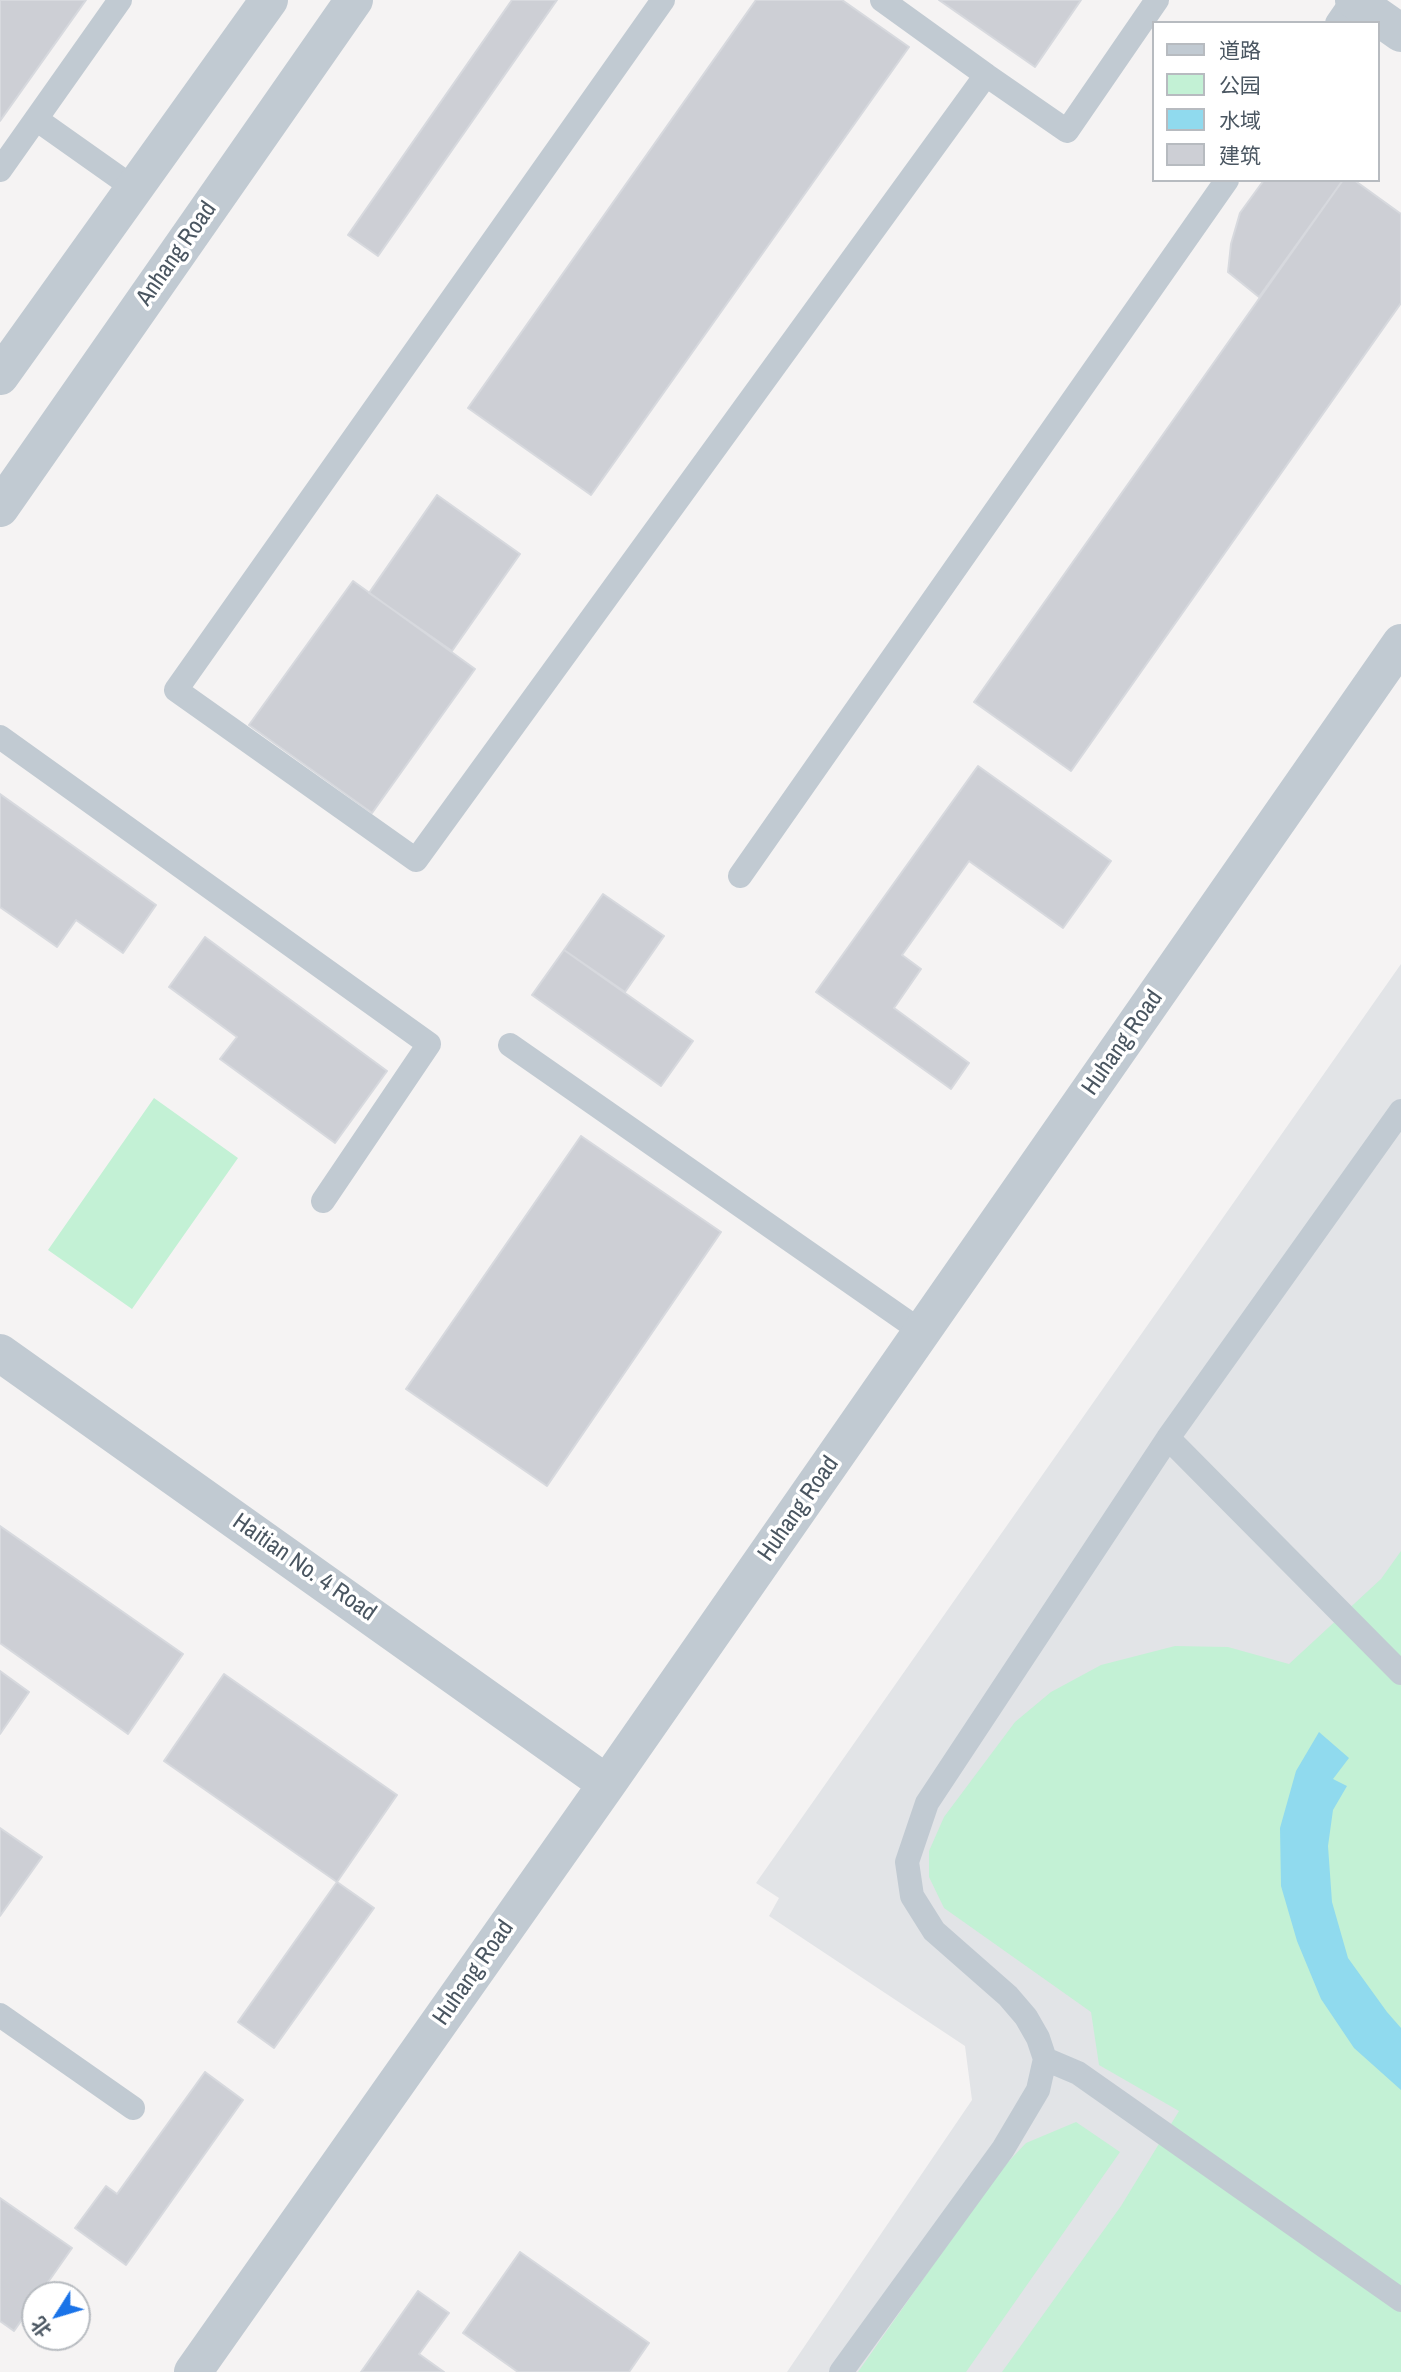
<!DOCTYPE html>
<meta charset="utf-8">
<style>
body{margin:0}
#map{position:relative;width:1401px;height:2372px;overflow:hidden;background:#f5f3f3;font-family:"Archivo Narrow","Noto Sans SC",sans-serif}
canvas{display:block}
.legend{position:absolute;left:1152px;top:21px;width:228px;height:161px;box-sizing:border-box;background:#fff;border:2px solid #b7bbc0;margin:0;padding:9px 12px;list-style:none;font-size:21px;color:#4a5661}
.legend li{display:flex;align-items:center;gap:14px;height:35px}
.legend b{width:35px;border:2px solid #b7bbc0}
.north{position:absolute;left:21px;top:2281px;width:70px;height:70px;box-sizing:border-box;background:#fff;border:2px solid #b7bbc0;border-radius:50%;rotate:233deg;font-size:19px;font-weight:700;line-height:28px;text-align:center;color:#4a5661}
.north::after{content:'';display:block;margin:auto;width:24px;height:32px;background:#1a73e8;clip-path:polygon(50% 0,100% 100%,50% 72%,0 100%)}
</style>
<div id="map">
<canvas width="1401" height="2372"></canvas>
<ul class="legend">
<li><b style="height:9px;background:#c1cad2"></b>道路</li>
<li><b style="height:19px;background:#c3f1d5"></b>公园</li>
<li><b style="height:19px;background:#90daee"></b>水域</li>
<li><b style="height:19px;background:#cdcfd5"></b>建筑</li>
</ul>
<div class="north">北</div>
</div>
<script>
const ctx = document.querySelector('canvas').getContext('2d');
ctx.lineJoin = 'round';
function paint(path, color) { ctx.fillStyle = color; ctx.fill(path, 'evenodd'); }
const poly = rows => new Path2D(rows.map(r => 'M' + r).join(''));
function strokePath(path, color, width, dash) { ctx.strokeStyle = color; ctx.lineWidth = width; ctx.lineCap = dash ? 'butt' : 'round'; ctx.setLineDash(dash || []); ctx.stroke(path); }
function drawText(font, color, halo, rows, align = 'center') {
  ctx.font = font + ' "Archivo Narrow",sans-serif'; ctx.lineWidth = 7; ctx.setLineDash([]); ctx.textBaseline = 'middle'; ctx.strokeStyle = halo; ctx.fillStyle = color; for (const [text, x, y, turn = 0] of rows) {
    ctx.save(); ctx.translate(x, y); ctx.rotate((+turn || 0) * Math.PI / 180); ctx.textAlign = isNaN(turn) ? turn : align; if (halo) ctx.strokeText(text, 0, 0); ctx.fillText(text, 0, 0); ctx.restore();
  }
}
paint(poly([
 [1401,964,1401,2372,787,2372,972,2100,965,2046,769,1916,779,1898,756,1883]
]), '#e2e4e7');
paint(poly([
 [154,1098,238,1158,132,1309,48,1250],
 [1401,1551,1401,2372,1002,2372,1121,2206,1179,2111,1099,2065,1091,2012,944,1908,929,1877,929,1851,944,1817,1015,1722,1051,1692,1101,1665,1175,1646,1228,1647,1289,1664,1381,1579],
 [1076,2122,1120,2152,966,2372,858,2372,996,2175,1026,2143]
]), '#c3f1d5');
paint(poly([
 [1319,1732,1349,1758,1333,1779,1347,1786,1333,1810,1328,1846,1332,1902,1348,1958,1387,2012,1401,2028,1401,2090,1354,2048,1321,1999,1297,1941,1281,1886,1280,1828,1296,1771]
]), '#90daee');
const building = poly([
 [0,0,86,0,0,121,0,0],
 [512,0,557,0,378,256,348,235,512,0],
 [756,0,842,0,909,47,591,495,468,408,756,0],
 [939,0,1081,0,1035,67,939,0],
 [1264,180,1343,180,1259,297,1228,272,1231,244,1240,213,1264,180],
 [1343,180,1354,180,1401,214,1401,303,1071,771,974,702,1343,180],
 [437,495,520,554,452,651,369,593,437,495],
 [353,581,475,669,372,813,249,725,353,581],
 [978,766,1111,861,1063,928,969,861,902,955,921,969,894,1008,969,1063,951,1089,816,992,978,766],
 [0,794,156,905,123,953,76,920,57,947,0,907,0,794],
 [603,894,664,936,625,992,564,950,603,894],
 [205,937,387,1071,335,1143,220,1059,237,1037,169,987,205,937],
 [564,950,693,1041,661,1086,532,995,564,950],
 [581,1136,721,1232,547,1486,406,1389,581,1136],
 [0,1526,183,1654,128,1734,0,1643,0,1526],
 [0,1671,29,1692,0,1734,0,1671],
 [224,1674,397,1795,337,1882,164,1761,224,1674],
 [0,1828,42,1857,0,1916,0,1828],
 [337,1882,374,1908,274,2048,238,2022,337,1882],
 [205,2072,243,2100,126,2265,75,2228,106,2186,117,2194,205,2072],
 [0,2198,72,2248,39,2295,35,2295,35,2301,14,2331,0,2321,0,2198],
 [520,2252,649,2343,629,2372,518,2372,463,2333,520,2252],
 [418,2291,449,2313,419,2354,444,2372,361,2372,418,2291]
]);
paint(building, '#cdcfd5');
strokePath(building, '#d7d9de', 2);
strokePath(poly([
 [663,0,176,690,416,860,986,75,1067,131,1157,0],
 [882,0,986,75],
 [1337,23,1353,0],
 [36,119,135,189],
 [0,170,120,0],
 [0,737,429,1044,323,1201],
 [740,876,1227,180],
 [510,1045,922,1332],
 [1168,1438,1401,1673],
 [0,2015,133,2108],
 [1045,2059,1078,2073,1401,2300],
 [841,2372,1003,2149,1038,2090,1045,2059,1038,2038,1026,2017,1008,1996,934,1931,912,1896,907,1862,927,1803,1168,1438,1401,1111]
]), '#c1cad2', 24);
strokePath(poly([
 [1354,0,1401,33],
 [0,1353,607,1784],
 [193,2372,607,1784,1401,643]
]), '#c1cad2', 38);
strokePath(poly([
 [0,376,269,0],
 [0,508,354,0]
]), '#c1cad2', 38);
drawText('24px', '#4a5661', '#fff', [
 ["Anhang Road",177,254,-55],
 ["Huhang Road",1123,1043,-55],
 ["Huhang Road",799,1509,-55],
 ["Haitian No. 4 Road",304,1568,35],
 ["Huhang Road",474,1973,-55]
]);
</script>
